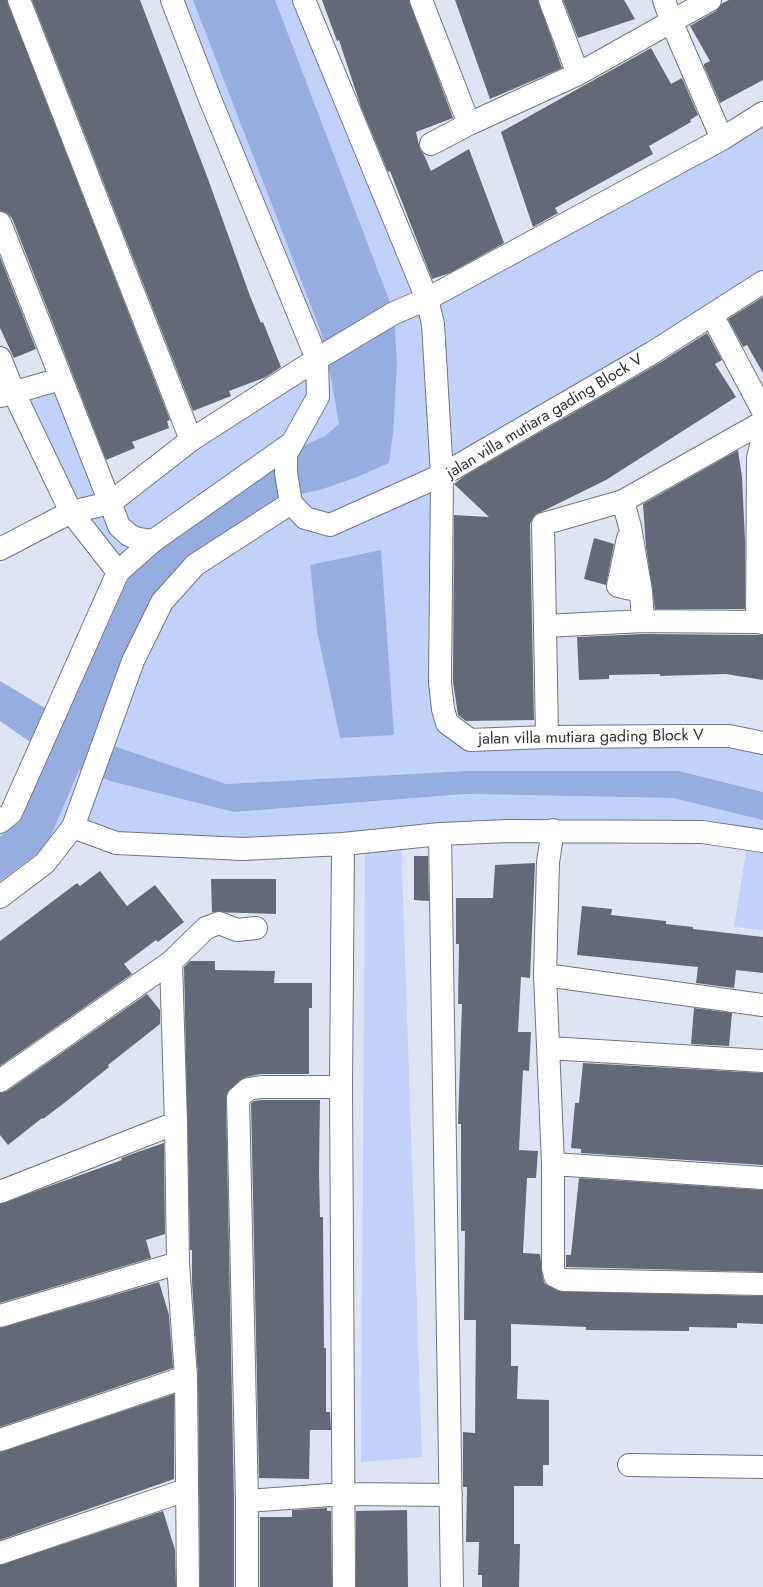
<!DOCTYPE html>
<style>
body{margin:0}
canvas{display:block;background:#dde4f5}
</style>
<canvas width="763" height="1587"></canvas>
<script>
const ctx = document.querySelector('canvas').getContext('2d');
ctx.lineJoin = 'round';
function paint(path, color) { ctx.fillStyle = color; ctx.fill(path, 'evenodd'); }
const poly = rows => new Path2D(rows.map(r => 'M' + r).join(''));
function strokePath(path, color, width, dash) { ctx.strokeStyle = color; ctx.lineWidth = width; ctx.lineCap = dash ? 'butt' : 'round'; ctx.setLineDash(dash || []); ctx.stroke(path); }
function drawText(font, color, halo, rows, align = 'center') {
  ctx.font = font + ' Jost,sans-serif'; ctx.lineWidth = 4; ctx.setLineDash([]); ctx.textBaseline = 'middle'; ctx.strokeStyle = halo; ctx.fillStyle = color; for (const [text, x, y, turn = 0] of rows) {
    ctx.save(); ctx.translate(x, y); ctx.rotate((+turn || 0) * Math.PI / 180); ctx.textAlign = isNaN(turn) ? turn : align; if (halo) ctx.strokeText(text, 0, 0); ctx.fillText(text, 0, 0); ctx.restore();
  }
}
paint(poly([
 [172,0,304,0,427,298,763,113,763,282,442,475,440,683,457,732,763,743,763,792,679,771,465,771,226,784,105,743,91,776,234,812,466,794,673,798,763,819,763,930,734,927,748,839,401,838,422,1457,361,1462,365,842,243,849,73,827,0,897,0,822,118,572,14,393,61,379,109,503,317,359],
 [310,565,340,738,317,631]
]), '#c0d2fa');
paint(poly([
 [193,0,275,0,394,313,397,363,393,434,389,463,357,477,320,490,290,496,152,598,94,736,105,743,226,784,465,771,679,771,763,792,763,820,673,798,466,794,234,812,110,781,79,770,46,847,0,881,0,837,18,823,49,755,0,721,0,681,65,720,128,579,169,536,286,454,325,436,339,424,332,383,321,332],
 [381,550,394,735,340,738,317,631,310,565]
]), '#97ade0');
paint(poly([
 [0,0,7,0,170,420,167,421,169,428,132,442,135,448,106,460,12,218,7,213,0,211],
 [32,0,140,0,208,179,250,296,261,323,263,322,281,367,266,377,229,391,231,396,193,411],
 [322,0,409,0,453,118,416,132,420,149,424,155,431,171,469,149,504,243,450,273,432,279,390,171,388,172,361,107,339,40,337,41],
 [455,0,538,0,562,68,490,99],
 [563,0,624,0,635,19,578,38],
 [729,0,763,0,763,80,720,103,704,66,704,64,710,61,690,26,716,11,721,4],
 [651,48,671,84,682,78,698,115,690,120,691,122,649,146,653,154,555,208,558,213,533,227,501,132],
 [0,257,36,349,14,358,0,328],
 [763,297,763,373,747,345,743,347,728,319],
 [707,333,722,360,715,364,736,397,606,480,535,515,530,524,534,720,466,721,458,715,453,682,454,515,489,517,454,484,466,475,658,364],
 [738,450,742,477,745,540,745,609,655,609,646,547,643,504],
 [594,538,614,544,606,585,584,579],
 [643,634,763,635,763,680,726,674,660,676,660,674,609,675,609,679,579,680,577,637],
 [414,856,428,856,429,901,414,900],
 [535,863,530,978,521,977,518,1032,531,1032,529,1071,523,1070,519,1150,538,1151,536,1178,527,1178,523,1253,540,1254,543,1279,545,1284,558,1291,763,1296,763,1324,737,1323,737,1328,689,1327,689,1331,586,1330,586,1327,511,1324,511,1366,518,1366,517,1399,549,1400,549,1465,543,1465,543,1486,514,1486,514,1544,520,1544,519,1587,482,1587,482,1575,478,1575,479,1542,466,1542,467,1487,463,1487,463,1432,475,1433,476,1320,464,1320,465,1231,461,1231,461,1124,458,1124,462,1004,458,1004,459,944,456,944,456,898,493,898,495,865],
 [100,871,127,906,155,885,184,922,158,942,156,940,124,964,132,974,0,1066,0,941,77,883,80,886],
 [211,879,276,879,276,914,212,912],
 [582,906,612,909,611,915,666,921,666,924,693,927,693,929,763,937,763,973,736,970,734,988,696,983,698,967,577,955],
 [190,961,215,961,215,970,275,971,274,983,312,983,312,1008,309,1008,309,1074,261,1074,246,1077,230,1089,226,1098,234,1501,234,1587,200,1587,198,1377,192,1283,192,1250,190,1250,184,967],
 [147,994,160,1010,160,1024,108,1065,109,1067,68,1100,43,1119,42,1118,8,1145,0,1135,0,1093,7,1091],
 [694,1008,732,1013,729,1046,691,1044],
 [583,1063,763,1073,763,1165,581,1153,581,1149,571,1148,575,1103,579,1103],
 [262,1100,320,1100,319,1172,320,1217,323,1217,324,1348,326,1348,326,1412,330,1412,331,1430,310,1430,309,1479,259,1478,251,1103,254,1101],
 [164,1143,165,1234,146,1240,151,1258,0,1303,0,1204,122,1160,121,1158,135,1153],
 [579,1178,763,1190,763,1272,566,1267,566,1255,571,1255],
 [159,1282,169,1315,173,1368,0,1427,0,1328],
 [174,1394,174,1479,0,1540,0,1452],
 [327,1508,327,1511,331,1511,332,1587,260,1587,260,1517,292,1517,292,1510],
 [407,1510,408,1587,356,1587,356,1511],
 [163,1511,175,1550,176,1587,0,1587,0,1565]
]), '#626977');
const street = poly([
 [19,0,191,440],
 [304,0,427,299,433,324,442,475,440,683,443,709,447,723,470,740,547,737,680,736,729,736,763,743],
 [421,0,469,124],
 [550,0,578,74],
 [664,0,672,23,722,139],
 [763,113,722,139,427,299,394,313,317,359,318,397,286,454,286,473,291,503,305,518,330,525,442,475,652,353,763,282],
 [431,144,469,124,578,74,710,0],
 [0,223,116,518,119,526,129,535,138,539,153,541],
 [712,315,763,411],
 [0,358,14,393,71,512,118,572],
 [1,396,61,379],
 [763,437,758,458,757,622,763,623],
 [623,501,630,527,641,591,643,621],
 [628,538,618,586,641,591],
 [0,549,71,512,110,503,191,440,317,359,210,99,172,0],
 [545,626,543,524,623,501,763,422],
 [547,737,545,626,643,621,757,622],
 [0,822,11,813,118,572,153,541,292,443],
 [73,827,116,843,243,849,343,844,440,834,508,831,702,832,763,841],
 [553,830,548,862,545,975,553,1164,553,1268,555,1276,563,1280,763,1284],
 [440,834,452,1587],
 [343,844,341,1087,344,1587],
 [0,897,45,863,73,827,133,661,162,602,195,565,291,503],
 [171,962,176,1123,178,1263,186,1377,188,1587],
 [545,975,763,1005],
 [549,1048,763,1061],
 [0,1081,171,962,206,928,219,923,237,930,256,928],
 [553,1164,763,1178],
 [0,1192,176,1123],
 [0,1316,178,1263],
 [0,1440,186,1377],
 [629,1465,763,1467],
 [247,1501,344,1494,451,1495],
 [0,1553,186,1490],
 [247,1587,247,1501,238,1098,248,1089,261,1087,341,1087]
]);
strokePath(street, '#6f7584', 24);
strokePath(street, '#fff', 22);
drawText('16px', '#2d3036', '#fff', [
 ["jalan villa mutiara gading Block V",545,417,-31],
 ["jalan villa mutiara gading Block V",591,738,-1]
]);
</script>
